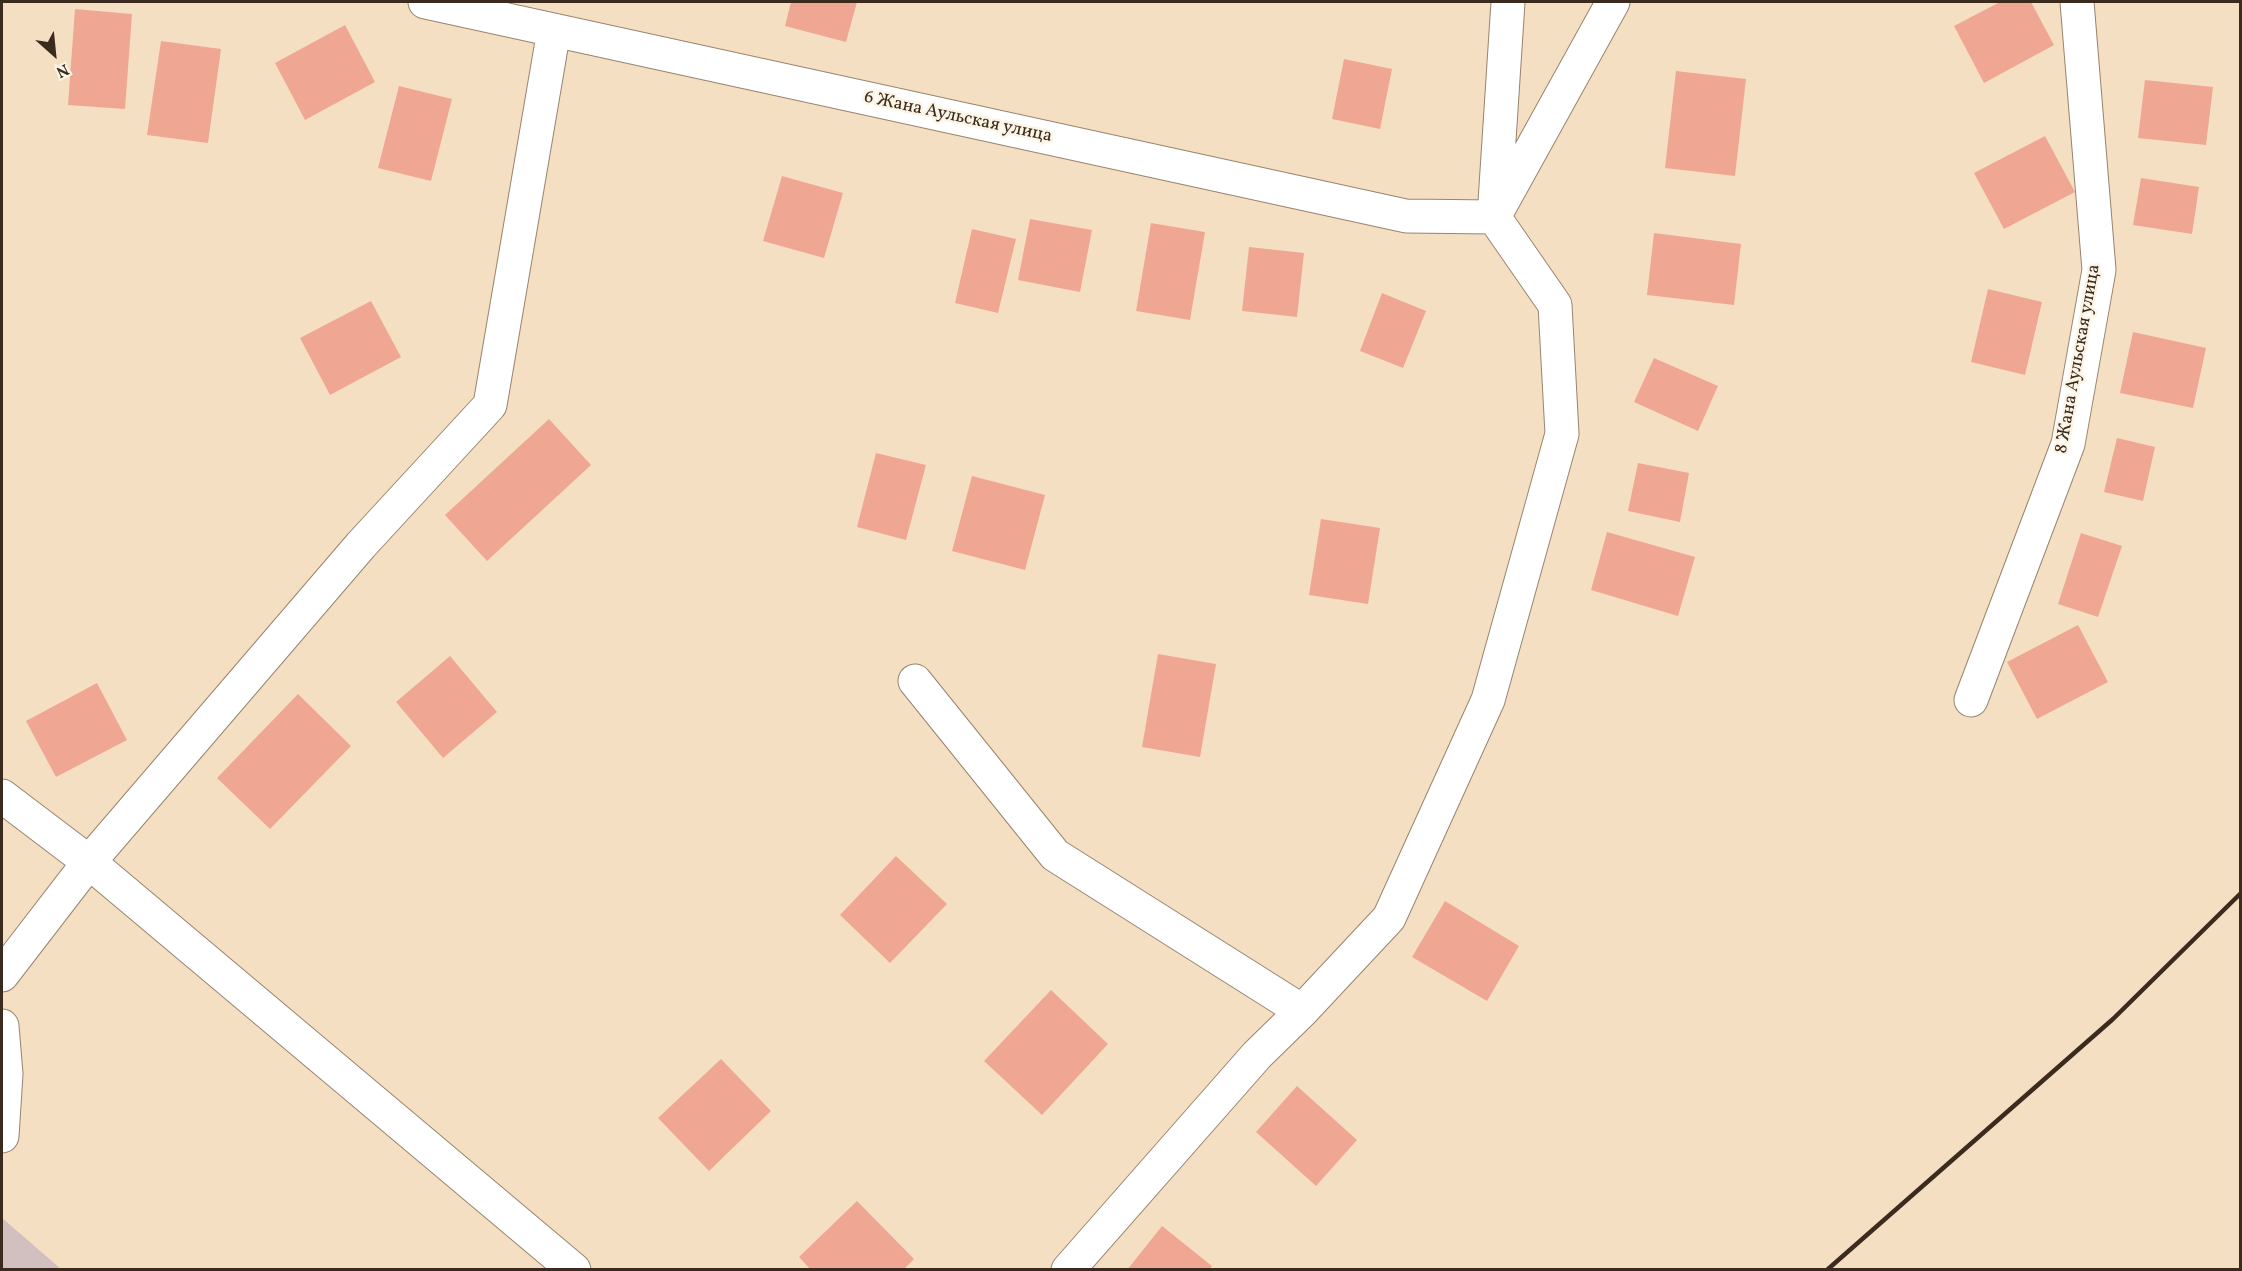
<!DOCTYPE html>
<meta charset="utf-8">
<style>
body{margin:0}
#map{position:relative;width:2242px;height:1271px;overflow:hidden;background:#f5dfc2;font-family:Vollkorn,serif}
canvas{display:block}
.frame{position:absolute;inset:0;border:3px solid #3b2a1e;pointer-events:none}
.north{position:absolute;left:24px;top:24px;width:60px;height:60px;-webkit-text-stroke:4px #fcf5e5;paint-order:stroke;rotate:153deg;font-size:16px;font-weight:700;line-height:24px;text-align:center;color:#3b2a1e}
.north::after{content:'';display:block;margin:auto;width:21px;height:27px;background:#3b2a1e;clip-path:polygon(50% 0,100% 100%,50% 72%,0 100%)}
</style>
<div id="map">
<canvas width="2242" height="1271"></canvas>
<div class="frame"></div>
<div class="north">N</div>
</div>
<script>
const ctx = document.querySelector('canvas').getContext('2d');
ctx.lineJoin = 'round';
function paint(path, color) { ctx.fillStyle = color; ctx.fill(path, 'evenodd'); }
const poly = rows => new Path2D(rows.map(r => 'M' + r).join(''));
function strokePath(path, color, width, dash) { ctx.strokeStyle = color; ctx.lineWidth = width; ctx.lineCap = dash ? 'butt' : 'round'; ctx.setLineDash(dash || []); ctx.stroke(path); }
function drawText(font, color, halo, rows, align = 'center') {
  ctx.font = font + ' Vollkorn,serif'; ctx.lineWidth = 5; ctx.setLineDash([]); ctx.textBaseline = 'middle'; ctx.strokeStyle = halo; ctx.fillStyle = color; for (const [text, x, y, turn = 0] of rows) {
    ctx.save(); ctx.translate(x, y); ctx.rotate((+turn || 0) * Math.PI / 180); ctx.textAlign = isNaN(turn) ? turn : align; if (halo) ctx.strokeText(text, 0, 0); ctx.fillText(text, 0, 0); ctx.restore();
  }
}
paint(poly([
 [2,1218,61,1269,2,1269]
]), '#d2bfc0');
paint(poly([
 [791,2,857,2,846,42,785,26],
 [2000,2,2031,2,2054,45,1984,83,1954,26],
 [75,9,132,14,125,109,68,105],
 [345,25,375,82,305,120,275,63],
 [161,41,221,49,208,143,147,135],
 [1344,59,1392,69,1380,129,1332,119],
 [1676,71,1746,79,1735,176,1665,168],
 [2145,80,2213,87,2206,145,2138,138],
 [399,86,452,99,431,181,378,168],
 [2045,136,2075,192,2004,229,1974,173],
 [782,176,843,193,824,258,763,241],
 [2141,178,2199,187,2192,234,2133,225],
 [1030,219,1092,230,1080,292,1018,280],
 [1151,223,1205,232,1190,320,1136,311],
 [972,229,1016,239,998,313,955,303],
 [1654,233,1741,244,1734,305,1647,295],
 [1249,247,1304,253,1297,317,1242,311],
 [1988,289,2042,302,2025,375,1971,362],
 [1382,293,1426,311,1403,368,1360,351],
 [371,301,401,357,330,395,300,338],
 [2133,332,2206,348,2193,408,2120,393],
 [1654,358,1718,386,1698,431,1634,402],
 [549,419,591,465,487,561,445,515],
 [2117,438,2155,447,2143,501,2104,492],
 [876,453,926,465,906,540,857,527],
 [1638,463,1689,473,1680,522,1628,511],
 [972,476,1045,495,1025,570,952,551],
 [1321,519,1380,528,1368,604,1309,595],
 [1607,532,1695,557,1678,616,1591,590],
 [2081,533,2122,546,2098,617,2058,604],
 [2078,625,2108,682,2037,719,2007,662],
 [1158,654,1216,664,1200,757,1142,747],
 [450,656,497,712,443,758,396,702],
 [97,683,127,740,56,777,26,721],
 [298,694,351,746,270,829,217,778],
 [896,856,947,904,890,963,840,915],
 [1445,901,1519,946,1487,1001,1412,957],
 [1051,990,1108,1044,1042,1115,984,1061],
 [721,1059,771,1111,709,1171,658,1118],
 [1297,1086,1357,1140,1316,1186,1256,1132],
 [857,1201,914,1259,903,1270,811,1270,799,1257],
 [1162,1226,1212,1266,1209,1270,1127,1270]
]), '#efa794');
const minor = poly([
 [425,2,1406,216,1494,217,1613,2],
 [915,681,1055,855,1302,1011],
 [1971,700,2068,444,2099,270,2077,2],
 [2,796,89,862,574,1270],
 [2,975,89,862,361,545,490,405,554,30],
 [2,1026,6,1074,2,1136],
 [1068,1270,1257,1055,1302,1011,1389,918,1488,700,1562,434,1555,305,1494,217,1508,2]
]);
strokePath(minor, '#988470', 35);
strokePath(minor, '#fff', 33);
strokePath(poly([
 [1827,1270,2113,1019,2240,894]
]), '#3b2a1e', 4.5);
drawText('18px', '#3b2a1e', '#fcf5e5', [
 ["6 Жана Аульская улица",958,118,12],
 ["8 Жана Аульская улица",2079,359,-80]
]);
</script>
